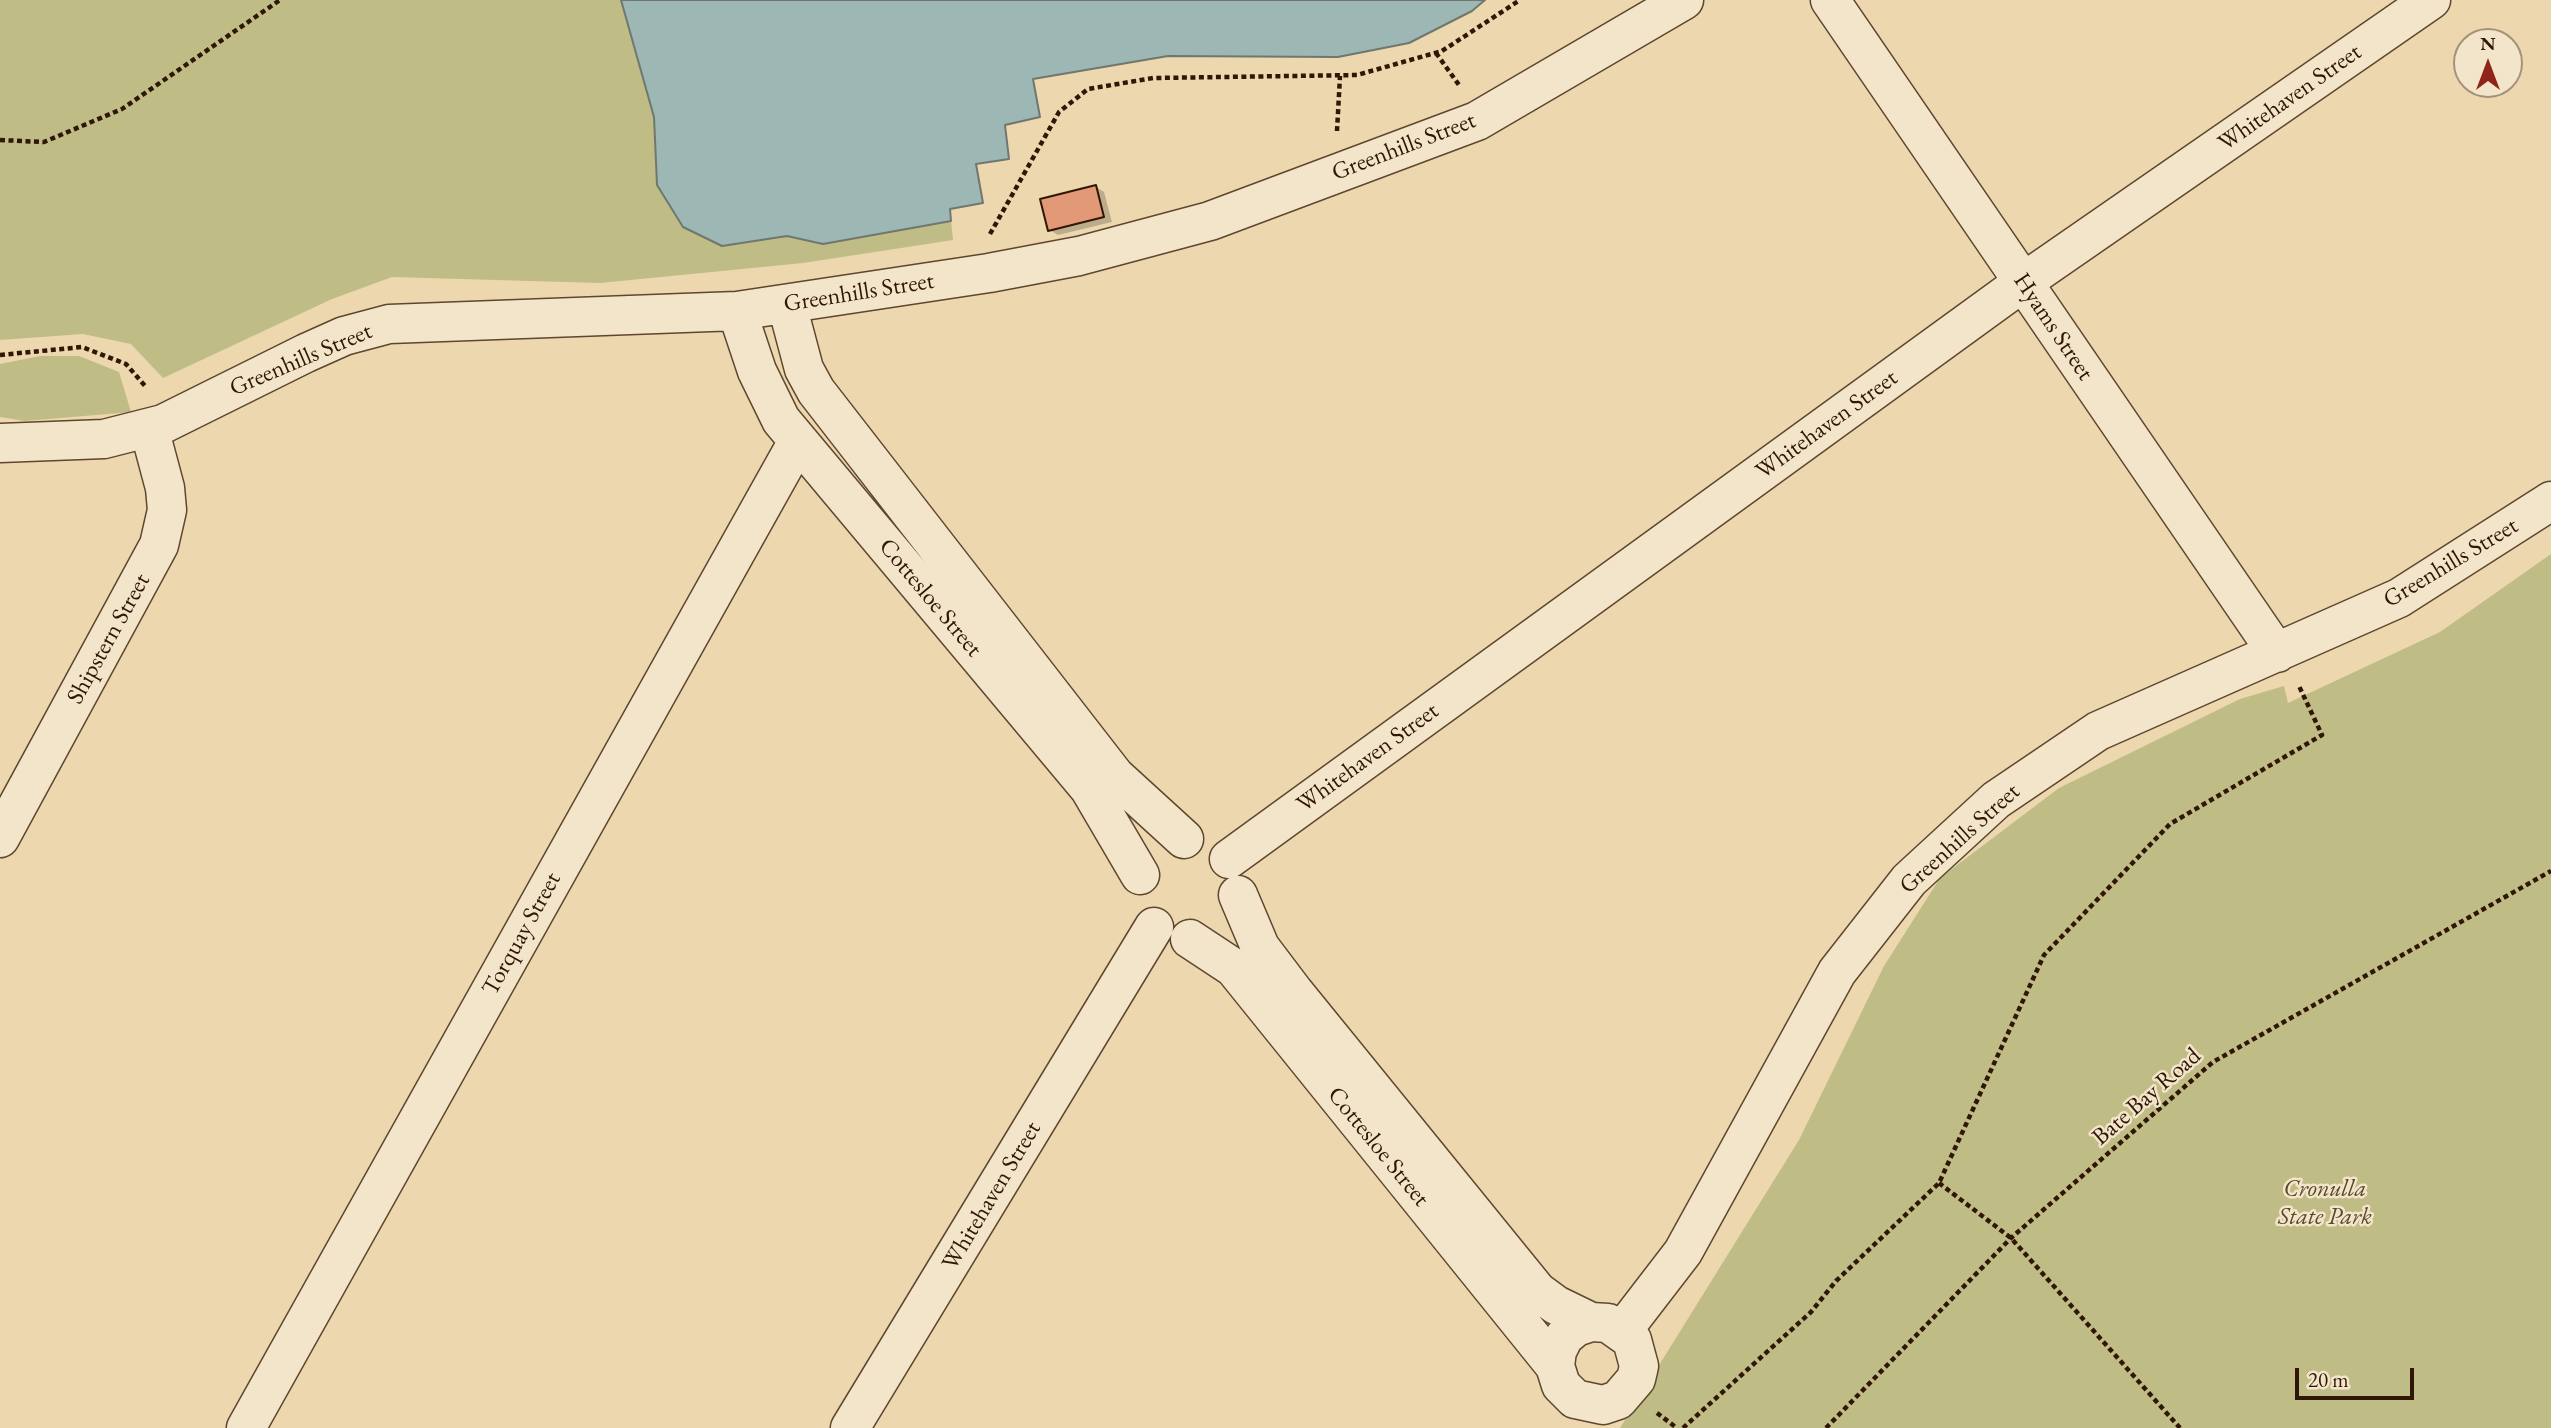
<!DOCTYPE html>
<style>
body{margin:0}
#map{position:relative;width:2551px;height:1428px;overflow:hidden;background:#ecd7ae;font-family:"EB Garamond",serif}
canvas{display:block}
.north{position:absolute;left:2453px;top:28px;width:70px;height:70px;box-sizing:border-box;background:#f3e5ca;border:2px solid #a5927b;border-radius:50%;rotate:0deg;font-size:19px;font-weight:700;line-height:28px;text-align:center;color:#2f1605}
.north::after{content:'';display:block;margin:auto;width:24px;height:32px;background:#8f2418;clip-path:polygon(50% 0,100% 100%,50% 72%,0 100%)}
.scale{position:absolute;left:2295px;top:1368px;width:119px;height:32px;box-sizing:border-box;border:4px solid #2f1605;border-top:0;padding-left:9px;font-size:21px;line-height:24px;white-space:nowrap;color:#2f1605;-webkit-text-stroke:5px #f3e5ca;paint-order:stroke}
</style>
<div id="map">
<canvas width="2551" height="1428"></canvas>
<div class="north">N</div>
<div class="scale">20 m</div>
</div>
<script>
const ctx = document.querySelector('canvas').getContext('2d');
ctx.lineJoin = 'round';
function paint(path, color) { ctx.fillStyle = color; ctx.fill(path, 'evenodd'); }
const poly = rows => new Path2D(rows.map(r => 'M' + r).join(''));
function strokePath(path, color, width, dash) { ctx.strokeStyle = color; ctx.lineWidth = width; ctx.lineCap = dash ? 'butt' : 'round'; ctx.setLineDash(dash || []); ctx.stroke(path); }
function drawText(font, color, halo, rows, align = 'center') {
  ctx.font = font + ' "EB Garamond",serif'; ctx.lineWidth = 5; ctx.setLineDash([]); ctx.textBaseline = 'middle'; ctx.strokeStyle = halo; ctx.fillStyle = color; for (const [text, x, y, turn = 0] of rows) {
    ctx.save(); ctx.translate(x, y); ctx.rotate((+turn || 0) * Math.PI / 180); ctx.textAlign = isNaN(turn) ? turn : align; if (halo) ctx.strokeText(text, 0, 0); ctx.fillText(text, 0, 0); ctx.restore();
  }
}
paint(poly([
 [0,0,621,0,654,117,657,185,722,246,787,236,823,244,951,221,953,240,803,263,600,283,392,277,332,299,163,378,131,344,83,334,0,340],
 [40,356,79,356,119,372,131,412,25,421,0,417,0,364],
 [2551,554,2551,1428,1620,1428,1799,1140,1884,966,1940,878,2059,788,2240,699,2284,686,2288,703,2440,632]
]), '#c0bc85');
const water = poly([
 [621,0,1485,0,1472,11,1409,43,1338,57,1168,56,1033,79,1040,117,1005,125,1009,159,976,164,983,203,950,209,951,221,823,244,787,236,722,246,683,227,657,185,654,117,621,0]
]);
paint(water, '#9cb7b4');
strokePath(water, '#70776e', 2);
paint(poly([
 [1096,187,1104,192,1112,222,1058,235,1050,230]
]), '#0003');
const building = poly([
 [1096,185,1104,217,1048,231,1040,199,1096,185]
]);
paint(building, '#e19977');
strokePath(building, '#2f1605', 2);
const minor = poly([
 [1830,0,2277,653],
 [787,305,804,369,816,391,1115,776,1184,839],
 [737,311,757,371,781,420,1089,788,1140,875],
 [0,443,104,439,163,424,306,353,344,336,389,324,737,311,989,273,1079,256,1210,221,1477,121,1684,0],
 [0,838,159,545,167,510,165,488,149,428],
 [1229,859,2022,283,2431,0],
 [1238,895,1260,947,1294,992,1537,1291,1556,1305,1591,1322,1608,1323,1632,1340,1639,1366,1636,1379,1618,1400,1603,1405,1575,1399,1561,1385,1555,1366,1557,1351,1564,1337,1576,1327,1591,1322],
 [1190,939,1234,968,1555,1366],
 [1623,1330,1683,1252,1837,972,1909,880,1996,800,2098,731,2399,598,2551,501],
 [246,1428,798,441],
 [850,1428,1154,927]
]);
strokePath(minor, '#5e462f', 41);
strokePath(poly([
 [1436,53,1459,85],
 [1337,131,1340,76],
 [0,140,44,142,122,109,280,0],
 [990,234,1059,112,1088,89,1153,78,1357,75,1442,51,1520,0],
 [0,355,82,347,126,364,146,387],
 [1939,1183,2011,1238,2180,1428],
 [1657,1413,1677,1428],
 [1683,1428,1811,1312,1836,1281,1939,1183,2044,955,2170,824,2322,735,2299,686],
 [1826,1428,2011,1238,2213,1062,2551,871]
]), '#2f1605', 4.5, [5, 3.5]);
strokePath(minor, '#f3e5ca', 38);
drawText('24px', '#2f1605', '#f3e5ca', [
 ["Whitehaven Street",2290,98,-35],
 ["Greenhills Street",1404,147,-21],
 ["Greenhills Street",859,293,-9],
 ["Hyams Street",2053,327,56],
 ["Greenhills Street",301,360,-23],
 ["Whitehaven Street",1827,425,-36],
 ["Greenhills Street",2451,563,-31],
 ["Cottesloe Street",930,598,50],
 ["Shipstern Street",109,639,-61],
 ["Whitehaven Street",1368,758,-36],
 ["Greenhills Street",1960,839,-42],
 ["Torquay Street",522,934,-61],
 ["Bate Bay Road",2147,1097,-41],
 ["Cottesloe Street",1378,1147,51],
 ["Whitehaven Street",992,1196,-59]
]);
drawText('italic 24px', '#5a482b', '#f3e5ca', [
 ["Cronulla",2325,1189],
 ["State Park",2325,1217]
]);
</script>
